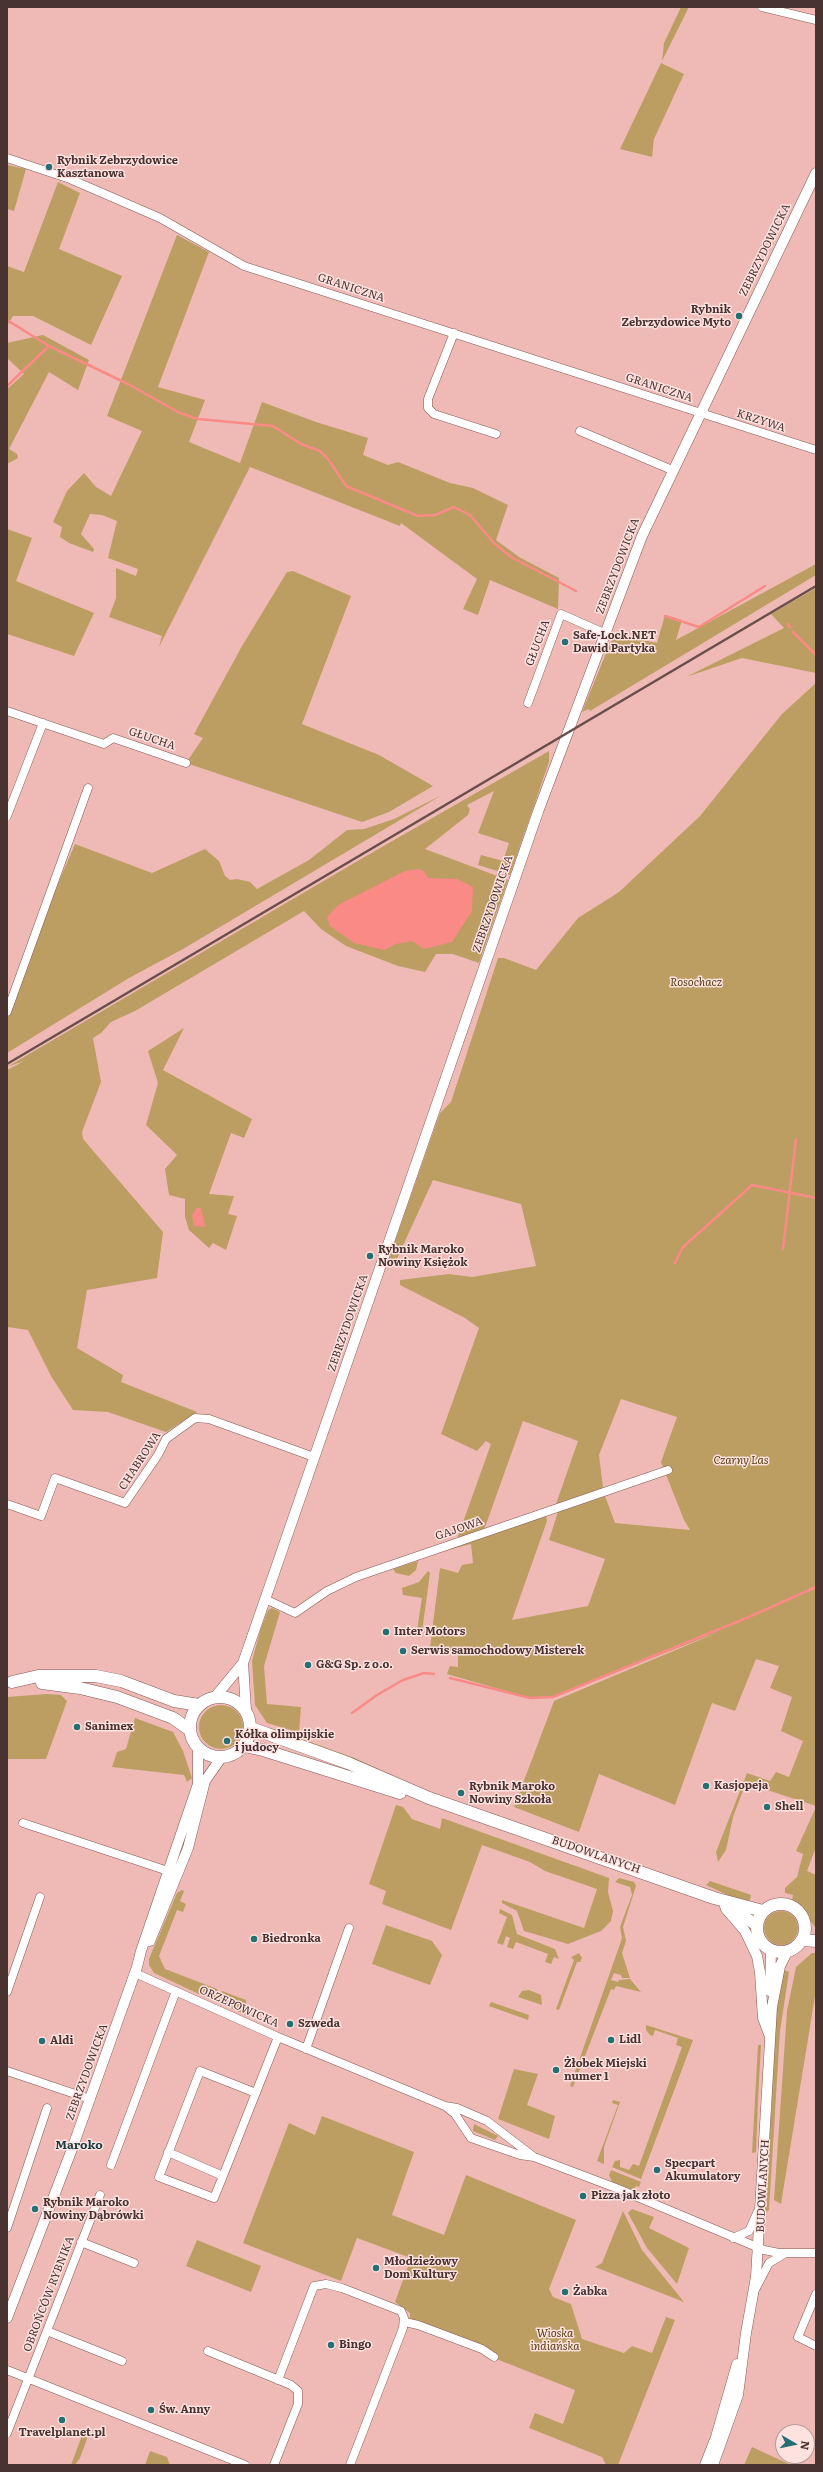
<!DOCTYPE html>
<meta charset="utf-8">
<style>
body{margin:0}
#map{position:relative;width:823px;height:2472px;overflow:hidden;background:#efbab6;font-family:Literata,serif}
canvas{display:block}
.frame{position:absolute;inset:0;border:8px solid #483331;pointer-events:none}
.north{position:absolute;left:775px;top:2424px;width:40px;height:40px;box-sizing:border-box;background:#fee2df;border:1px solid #b59c99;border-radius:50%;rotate:99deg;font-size:11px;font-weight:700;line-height:16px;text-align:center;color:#483331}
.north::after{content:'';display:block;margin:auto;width:14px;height:18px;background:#246f76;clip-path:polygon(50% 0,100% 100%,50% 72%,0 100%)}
</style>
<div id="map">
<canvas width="823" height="2472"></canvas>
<div class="frame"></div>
<div class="north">N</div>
</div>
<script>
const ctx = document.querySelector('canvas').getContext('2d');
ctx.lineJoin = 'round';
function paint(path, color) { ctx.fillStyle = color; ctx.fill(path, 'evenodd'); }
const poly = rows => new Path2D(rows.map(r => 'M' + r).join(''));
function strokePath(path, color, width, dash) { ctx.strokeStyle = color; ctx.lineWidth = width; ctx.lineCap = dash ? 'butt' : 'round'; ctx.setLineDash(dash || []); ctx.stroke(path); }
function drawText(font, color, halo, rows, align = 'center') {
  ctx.font = font + ' Literata,serif'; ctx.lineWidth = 3; ctx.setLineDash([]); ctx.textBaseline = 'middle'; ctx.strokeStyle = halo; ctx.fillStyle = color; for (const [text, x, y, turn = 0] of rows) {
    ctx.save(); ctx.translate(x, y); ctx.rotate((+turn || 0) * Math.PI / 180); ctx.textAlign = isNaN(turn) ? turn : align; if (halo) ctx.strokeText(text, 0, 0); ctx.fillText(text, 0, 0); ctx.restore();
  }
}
paint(poly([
 [681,7,689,7,662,61,664,43],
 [661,63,684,74,654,139,652,157,620,149],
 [7,165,26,169,14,211,7,209],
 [58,182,80,193,59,249,122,276,91,345,33,316,13,316,7,326,7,266,24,272],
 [177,235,209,252,158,387,205,400,189,442,240,463,262,402,316,422,368,438,363,455,388,465,398,462,450,483,473,488,508,505,496,540,519,557,559,578,558,609,490,580,478,615,463,609,477,579,401,523,400,526,250,467,159,647,162,636,109,617,116,598,116,568,136,576,138,569,108,558,117,521,102,515,90,514,81,534,94,549,93,552,69,543,60,537,62,527,53,522,67,491,84,473,96,487,111,496,142,431,107,416],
 [43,335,89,360,78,390,49,372,9,449,17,454,18,458,7,464,7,389,24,374,7,358,7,343],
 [7,529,32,538,16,581,94,613,74,656,7,634],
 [816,564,816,575,590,711,589,709,582,712,614,634,657,643,665,615,682,620,676,640],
 [293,571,351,596,302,724,379,755,433,786,389,812,362,822,186,763,203,738,194,734,242,646,287,572],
 [816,588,816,673,742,658,686,677,784,628,771,614],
 [816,683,816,1806,746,1783,733,1817,726,1850,718,1862,716,1852,747,1773,770,1781,776,1772,789,1777,803,1741,781,1731,792,1697,770,1688,779,1666,756,1659,735,1711,712,1703,675,1805,599,1774,579,1832,514,1807,554,1701,721,1631,553,1697,530,1698,447,1674,450,1666,458,1667,458,1650,440,1652,430,1648,440,1568,458,1573,462,1565,473,1563,471,1544,440,1552,546,1515,547,1521,512,1620,588,1606,605,1559,549,1540,558,1512,605,1496,615,1523,690,1530,684,1520,661,1462,677,1417,621,1399,599,1455,603,1488,556,1504,578,1441,523,1421,484,1530,457,1539,491,1444,486,1441,477,1451,441,1434,479,1328,465,1318,400,1285,400,1280,449,1274,472,1277,536,1266,521,1204,433,1180,395,1263,388,1261,440,1113,451,1102,498,958,504,958,536,970,578,918,619,892,700,816,782,714],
 [549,751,549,762,510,875,478,865,481,855,503,861,509,843,478,833,494,791,467,805,470,809,468,815,425,849,508,880,479,963,453,954,436,954,425,972,398,966,346,946,321,929,304,911,135,1011,111,1022,101,1033,93,1038,101,1082,82,1132,83,1139,163,1232,157,1278,87,1290,77,1348,123,1375,121,1382,197,1412,166,1432,108,1412,73,1410,51,1376,28,1330,7,1327,7,1070,24,1061,7,1067,361,859],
 [442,795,183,949,129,978,7,1053,7,1017,43,919,75,844,152,873,205,849,219,861,225,876,230,880,237,879,250,882,257,889,309,860,347,830,364,829,394,819],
 [184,1028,163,1070,252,1119,244,1138,231,1133,209,1194,234,1196,228,1214,237,1216,226,1250,213,1243,209,1248,189,1230,185,1217,185,1199,169,1195,165,1169,177,1155,146,1125,158,1083,148,1051],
 [418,1561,416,1570,409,1576,396,1573,393,1569],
 [428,1571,430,1573,422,1632,416,1637,422,1598,403,1595,402,1588,419,1582],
 [272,1608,280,1612,264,1666,267,1704,301,1707,299,1732,314,1737,267,1723,255,1705,252,1661,261,1628,268,1610],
 [47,1694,61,1695,67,1701,46,1759,7,1759,7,1697],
 '199 1727a22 22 0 1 1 44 0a22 22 0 1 1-44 0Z',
 [135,1718,173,1732,183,1751,192,1778,187,1782,184,1775,112,1767,117,1752,126,1749],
 [271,1728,352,1757,392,1775,390,1776,269,1730],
 [396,1805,403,1807,412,1819,440,1829,442,1818,609,1878,608,1892,613,1911,611,1921,601,1931,568,1944,524,1931,517,1911,502,1903,502,1900,584,1928,597,1889,545,1871,530,1862,482,1845,451,1930,382,1904,386,1891,369,1884],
 [816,1807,816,1847,807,1871,805,1870,816,1875,815,1927,801,1909,790,1900,792,1900,793,1895,785,1893,785,1888,797,1877,803,1854,796,1851],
 [619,1878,634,1882,636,1886,623,1927,626,1941,622,1953,630,1978,622,1978,621,1975,614,1973,611,1980,618,1982,619,1980,630,1979,641,1992,616,1986,614,1990,611,1989,573,2087,570,2086,619,1947,622,1938,620,1927,632,1895,630,1887,615,1882],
 [710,1881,751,1895,749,1905,706,1885],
 [182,1890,184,1891,180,1901,186,1904,183,1912,177,1910,159,1956,165,1969,217,1989,218,1991,214,2001,154,1973,149,1965,149,1959,177,1893],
 [500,1909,512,1915,517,1934,555,1949,559,1959,554,1957,551,1964,545,1962,548,1954,516,1942,513,1949,507,1947,510,1938,506,1936,503,1945,497,1943,507,1917,499,1913],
 '764 1928a17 17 0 1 1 34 0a17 17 0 1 1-34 0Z',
 [386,1925,432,1941,442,1955,430,1985,372,1964],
 [579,1953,582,1958,580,1962,577,1962,559,2010,556,2009,574,1960,571,1957],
 [812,1953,816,1953,816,1990,781,2204,774,2200,787,2011,796,1967],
 [782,1969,789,1972,780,2031,769,2210,766,2212,777,2003],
 [529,1990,541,1995,542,2005,518,1997,522,1991],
 [222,1991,246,2000,246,2015,218,2002],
 [491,2002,529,2015,528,2020,489,2006],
 [646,2025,693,2040,641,2179,612,2167,615,2161,620,2160,620,2167,629,2170,633,2164,639,2166,682,2047,676,2045,678,2038,655,2030,653,2036,650,2035,646,2030],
 [758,2045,761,2045,758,2100,756,2152,752,2153],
 [514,2069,538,2074,527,2105,555,2116,549,2139,498,2119],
 [613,2100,620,2102,604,2147,604,2164,597,2161,618,2105,612,2103],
 [322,2116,414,2152,392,2215,444,2235,466,2175,576,2220,549,2289,553,2297,571,2304,582,2339,624,2353,632,2346,652,2353,666,2317,675,2320,618,2465,606,2465,602,2457,529,2428,535,2413,563,2424,575,2390,410,2325,410,2313,395,2302,411,2258,357,2238,341,2281,243,2243,289,2123,315,2135],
 [474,2124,498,2136,495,2140,473,2131],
 [611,2170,641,2182,639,2187,636,2186,633,2190,612,2182,609,2175],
 [632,2209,654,2217,649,2228,689,2248,677,2284,647,2248,628,2213],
 [623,2211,642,2250,684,2302,595,2267,602,2263],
 [197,2240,261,2266,251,2292,186,2266],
 [84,2430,87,2439,80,2458,75,2465,71,2465],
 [752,2447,791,2465,744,2465],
 [150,2451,167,2457,170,2465,145,2465]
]), '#bc9e62');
paint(poly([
 [419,869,424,871,428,878,457,879,473,887,472,911,452,942,424,949,412,941,396,944,384,950,354,943,330,926,327,917,338,905,405,871],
 [197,1208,201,1208,205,1226,203,1227,194,1226,192,1215]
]), '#f98a85');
strokePath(poly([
 [7,320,49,346,128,384,178,412,198,419,273,426,301,444,320,451,328,459,346,486,418,516,435,515,454,507,470,515,494,543,511,557,576,591],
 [7,386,49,346],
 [665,616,699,627,765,586],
 [788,624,790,627],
 [793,632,816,655],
 [783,1249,796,1139],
 [675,1263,683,1247,752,1185,816,1198],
 [450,1678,530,1698,553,1697,749,1617,816,1587],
 [352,1713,377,1695,403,1680,424,1673,434,1674]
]), '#f98a85', 2.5);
const minor = poly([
 [762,7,816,20],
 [7,158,70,179,160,218,244,266,816,450],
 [454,333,428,399,428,408,434,414,496,434],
 [580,431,672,470],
 [528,703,561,614,604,633],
 [7,711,104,744,113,738,186,763],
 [7,816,43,723],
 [7,1012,88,788],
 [7,1504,41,1516,55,1478,125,1503,158,1455,166,1439,195,1418,209,1419,314,1457],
 [265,1599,295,1613,327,1591,356,1577,668,1470],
 [23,1823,168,1871],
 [135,1973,278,2037,445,2106,457,2108,487,2121,534,2157],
 [7,1992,40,1897],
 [306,2049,349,1928],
 [7,2071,90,2099],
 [256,2093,200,2071,159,2177,214,2198,223,2176,278,2037],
 [445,2106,455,2114,471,2138,520,2155,534,2157,616,2188,764,2250,779,2253,816,2253],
 [168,2152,223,2176],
 [111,2165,176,1991],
 [7,2228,47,2108],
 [733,2238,749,2231,758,2211],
 [81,2242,134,2263],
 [756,2288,769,2263,784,2254],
 [816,2294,798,2337,816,2346],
 [405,2322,418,2325,482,2349,494,2357],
 [47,2331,122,2361],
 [208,2351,291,2385,298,2391,298,2404,274,2465],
 [7,2370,245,2465],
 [278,2380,314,2286,326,2284,342,2288,401,2311,404,2318,403,2328,350,2465],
 [7,2433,100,2195]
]);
const tertiary = poly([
 [243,1663,246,1710],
 [215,1697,243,1663,539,809,642,536,816,173],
 [726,1909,745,1931,757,1956,760,1972,763,2018,769,2034],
 [150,1941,188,1848,205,1781,221,1758],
 [770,1991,771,1950],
 [7,2318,72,2149,137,1967,141,1951,198,1784,198,1749],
 [705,2465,716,2437,737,2364],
 [713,2465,738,2395,746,2333,756,2277,772,2007,780,1966,787,1952]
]);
const secondary = poly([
 [12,1682,38,1676,96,1676,121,1681,174,1701,199,1705],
 [42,1683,80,1688,117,1697,173,1718,190,1730],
 '190 1727a30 30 0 1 1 60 0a30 30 0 1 1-60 0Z',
 [251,1728,348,1763,429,1798,714,1898,763,1911],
 [244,1746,263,1750,400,1793],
 '757 1928a24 24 0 1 1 48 0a24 24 0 1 1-48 0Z',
 [726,1906,757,1925],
 [802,1940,816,1941]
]);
strokePath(minor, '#865855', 9);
strokePath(tertiary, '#865855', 11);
strokePath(secondary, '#865855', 13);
strokePath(minor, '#fff', 8);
strokePath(tertiary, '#fff', 10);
strokePath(secondary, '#fff', 12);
strokePath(poly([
 [7,1064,816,586]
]), '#694e4b', 2.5);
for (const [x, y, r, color] of [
 [49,167,4,"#246f76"],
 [739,316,4,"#246f76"],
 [565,642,4,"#246f76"],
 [370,1256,4,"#246f76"],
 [386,1632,4,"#246f76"],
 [403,1651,4,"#246f76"],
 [308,1665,4,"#246f76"],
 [77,1727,4,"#246f76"],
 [227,1741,4,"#246f76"],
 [706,1786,4,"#246f76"],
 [461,1793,4,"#246f76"],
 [767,1807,4,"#246f76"],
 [254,1939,4,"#246f76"],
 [290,2024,4,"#246f76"],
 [611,2040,4,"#246f76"],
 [42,2041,4,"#246f76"],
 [556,2070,4,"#246f76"],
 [657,2170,4,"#246f76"],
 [583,2196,4,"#246f76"],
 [35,2209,4,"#246f76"],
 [376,2268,4,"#246f76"],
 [565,2292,4,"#246f76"],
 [331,2345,4,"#246f76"],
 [151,2410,4,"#246f76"],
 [62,2420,4,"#246f76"]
]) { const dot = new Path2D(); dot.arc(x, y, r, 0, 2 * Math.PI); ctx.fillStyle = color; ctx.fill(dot); strokePath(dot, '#fee2df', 1.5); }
drawText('bold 11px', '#483331', '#fee2df', [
 ["Rybnik Zebrzydowice",57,161],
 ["Kasztanowa",57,174],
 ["Rybnik",731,310,"right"],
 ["Zebrzydowice Myto",731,323,"right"],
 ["Safe-Lock.NET",573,636],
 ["Dawid Partyka",573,649],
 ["Rybnik Maroko",378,1250],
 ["Nowiny Księżok",378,1263],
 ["Inter Motors",394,1632],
 ["Serwis samochodowy Misterek",411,1651],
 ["G&G Sp. z o.o.",316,1665],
 ["Sanimex",85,1727],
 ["Kółka olimpijskie",235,1735],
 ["i judocy",235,1748],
 ["Kasjopeja",714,1786],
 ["Rybnik Maroko",469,1787],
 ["Nowiny Szkoła",469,1800],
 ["Shell",775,1807],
 ["Biedronka",262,1939],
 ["Szweda",298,2024],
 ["Lidl",619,2040],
 ["Aldi",50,2041],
 ["Żłobek Miejski",564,2064],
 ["numer 1",564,2077],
 ["Specpart",665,2164],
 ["Akumulatory",665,2177],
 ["Pizza jak złoto",591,2196],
 ["Rybnik Maroko",43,2203],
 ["Nowiny Dąbrówki",43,2216],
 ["Młodzieżowy",384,2262],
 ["Dom Kultury",384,2275],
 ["Żabka",573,2292],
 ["Bingo",339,2345],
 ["Św. Anny",159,2410],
 ["Travelplanet.pl",62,2433,"center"]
], 'left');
drawText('11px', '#483331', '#fee2df', [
 ["ZEBRZYDOWICKA",765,250,-64],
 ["GRANICZNA",351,288,18],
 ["GRANICZNA",659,388,18],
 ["KRZYWA",761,421,18],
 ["ZEBRZYDOWICKA",618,566,-69],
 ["GŁUCHA",538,643,-69],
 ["GŁUCHA",152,739,19],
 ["ZEBRZYDOWICKA",493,904,-71],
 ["ZEBRZYDOWICKA",348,1323,-71],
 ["CHABROWA",140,1461,-57],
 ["GAJOWA",459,1529,-19],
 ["BUDOWLANYCH",596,1855,19],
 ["ORZEPOWICKA",239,2007,24],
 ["ZEBRZYDOWICKA",87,2072,-70],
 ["BUDOWLANYCH",763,2186,-87],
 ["OBROŃCÓW RYBNIKA",49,2294,-69]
]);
drawText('italic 11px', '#564115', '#fee2df', [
 ["Rosochacz",696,983],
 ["Czarny Las",741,1461],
 ["Wioska",555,2334],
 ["indiańska",555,2347]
]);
drawText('bold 12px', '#1b3d40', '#fee2df', [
 ["Maroko",79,2145]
]);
</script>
